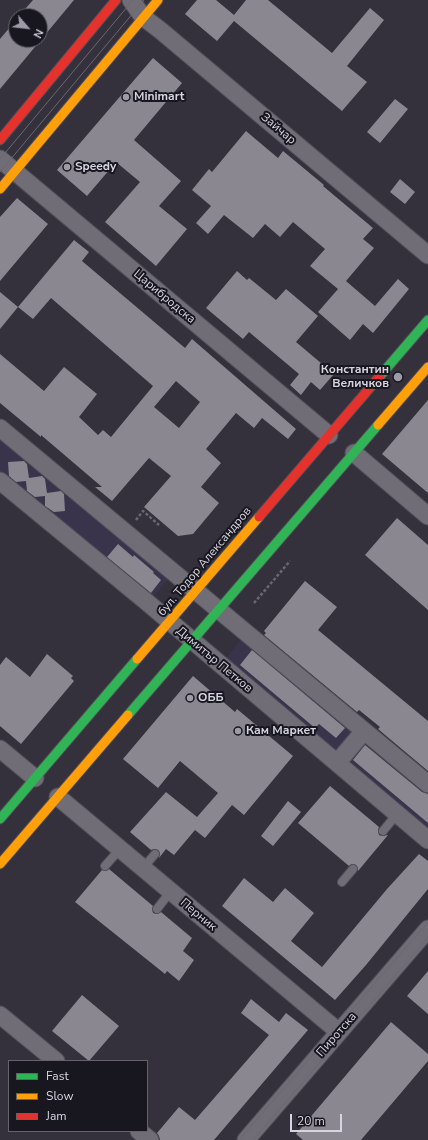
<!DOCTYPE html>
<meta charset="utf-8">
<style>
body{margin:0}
#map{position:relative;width:428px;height:1140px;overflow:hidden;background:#34313c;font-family:"Nunito Sans",sans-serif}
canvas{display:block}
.legend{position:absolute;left:8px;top:1060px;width:140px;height:72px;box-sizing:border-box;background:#18171f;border:1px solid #64636c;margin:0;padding:5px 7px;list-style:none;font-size:12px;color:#d6d4e0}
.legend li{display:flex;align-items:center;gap:8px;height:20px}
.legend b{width:20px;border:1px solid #64636c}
.north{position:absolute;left:8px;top:8px;width:40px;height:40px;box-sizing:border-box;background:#18171f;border:1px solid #64636c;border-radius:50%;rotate:118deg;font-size:11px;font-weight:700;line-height:16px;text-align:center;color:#d6d4e0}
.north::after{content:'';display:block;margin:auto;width:14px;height:18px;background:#9d9ba7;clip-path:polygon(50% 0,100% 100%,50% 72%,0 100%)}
.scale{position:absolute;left:290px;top:1114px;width:52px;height:18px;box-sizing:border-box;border:2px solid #d6d4e0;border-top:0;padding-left:5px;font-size:12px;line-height:14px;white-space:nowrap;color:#d6d4e0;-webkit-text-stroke:3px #18171f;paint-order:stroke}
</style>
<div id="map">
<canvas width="428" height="1140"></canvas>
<ul class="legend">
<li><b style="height:5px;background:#30b455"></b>Fast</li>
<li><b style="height:5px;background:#ff9f0a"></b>Slow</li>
<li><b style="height:5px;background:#e5322d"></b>Jam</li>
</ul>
<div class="north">N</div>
<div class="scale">20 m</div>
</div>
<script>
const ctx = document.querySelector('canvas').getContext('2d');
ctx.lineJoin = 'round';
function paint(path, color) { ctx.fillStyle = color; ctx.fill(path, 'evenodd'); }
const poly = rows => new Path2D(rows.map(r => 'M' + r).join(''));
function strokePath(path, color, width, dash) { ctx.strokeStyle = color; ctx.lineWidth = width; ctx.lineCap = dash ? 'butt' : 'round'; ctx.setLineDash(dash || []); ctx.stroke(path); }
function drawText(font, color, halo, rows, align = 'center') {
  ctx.font = font + ' "Nunito Sans",sans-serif'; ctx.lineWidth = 4; ctx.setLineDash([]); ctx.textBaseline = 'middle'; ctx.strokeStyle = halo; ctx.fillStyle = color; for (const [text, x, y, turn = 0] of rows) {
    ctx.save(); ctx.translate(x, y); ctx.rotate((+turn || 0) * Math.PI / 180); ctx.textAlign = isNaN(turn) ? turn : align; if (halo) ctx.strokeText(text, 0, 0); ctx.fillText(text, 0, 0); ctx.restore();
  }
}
paint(poly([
 [0,428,174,573,148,603,0,481],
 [243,637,428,791,428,834,222,663]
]), '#39344c');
paint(poly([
 [33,0,74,0,0,89,0,39,16,20,16,40,40,40,40,16,19,16],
 [197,0,216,0,234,15,246,0,268,0,332,53,370,8,384,20,347,66,367,82,342,111,234,21,217,41,185,14],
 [153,58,182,83,134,140,181,181,159,206,187,229,156,266,105,222,140,182,116,162,87,196,57,170],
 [395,99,408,109,380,143,367,132],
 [246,131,278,158,283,151,324,185,323,186,373,228,363,239,374,248,346,281,375,306,398,279,409,289,373,333,363,324,350,340,318,312,338,289,310,266,325,249,293,222,280,237,265,224,253,238,224,215,208,234,196,223,211,206,192,190,209,169,212,172],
 [400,179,415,192,405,204,390,192],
 [17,198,48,224,0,281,0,217],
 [74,240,89,252,82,261,185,348,192,339,296,429,288,439,262,418,254,428,236,413,206,449,221,463,201,487,219,503,193,534,178,536,144,507,171,476,149,458,112,501,95,487,102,487,41,435,41,437,0,403,0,354,44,391,64,367,97,394,79,417,98,435,103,430,111,437,153,386,51,298,33,319,18,307,0,329,0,292,18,307],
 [176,381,200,402,179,428,154,407],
 [237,271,247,280,249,278,276,300,286,289,318,316,296,342,334,374,320,390,311,382,301,395,290,385,299,374,249,332,243,339,206,308],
 [428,400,428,493,382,454],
 [24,461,27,464,29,478,42,476,45,479,47,493,61,491,64,494,65,511,54,512,45,506,45,496,35,497,27,491,26,481,16,482,9,476,8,462],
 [397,518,428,545,428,610,365,555],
 [118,544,133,557,134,555,154,572,153,573,161,580,151,593,107,557],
 [305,581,337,607,318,630,428,721,428,771,378,729,380,727,359,710,357,712,264,635,266,633,264,631],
 [252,650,345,728,336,738,319,724,315,728,240,665],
 [47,654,73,676,71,678,74,681,21,744,0,726,0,665,6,657,30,677],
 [193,676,235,712,237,709,293,756,244,815,232,805,205,838,195,830,174,855,166,849,159,858,160,853,158,850,154,849,151,850,130,832,166,792,197,817,218,793,180,761,158,788,123,759],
 [365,745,422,792,428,794,428,823,353,760],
 [330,786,379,827,378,830,379,835,382,836,388,835,358,871,358,868,356,865,352,864,349,866,298,823],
 [288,801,301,812,273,846,261,836],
 [419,854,428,861,428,889,366,965,335,1000,222,906,244,878,273,902,285,888,314,913,291,941,322,967,387,889],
 [109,869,153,906,152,909,153,913,157,914,161,912,192,938,183,951,194,960,179,981,167,971,165,974,75,902,102,870,106,871],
 [428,971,428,1014,407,996],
 [82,995,119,1026,89,1061,52,1031],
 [251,999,279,1022,286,1013,308,1030,214,1140,160,1140,159,1136,157,1133,179,1107,195,1120,269,1035,241,1013],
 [391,1022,428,1054,428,1061,361,1140,303,1140,296,1134]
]), '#8a8791');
const lane = poly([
 [383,831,397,814],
 [105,866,120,849],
 [143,868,155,854],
 [342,882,353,869],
 [157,909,171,891]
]);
const street = poly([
 [131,0,143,17,160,30,428,255],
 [0,159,329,435],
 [0,428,428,784],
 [354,453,428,516],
 [0,481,148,603,428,840],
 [0,749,35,778],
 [337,763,364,731],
 [58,797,339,1032],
 [0,1015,56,1061],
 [139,1131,150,1140],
 [246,1140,428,929]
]);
const fast = poly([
 [380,376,428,320],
 [128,715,378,425],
 [0,819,137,659]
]);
const slow = poly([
 [0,189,158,0],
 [378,425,428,367],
 [137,659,259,517],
 [0,864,128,715]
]);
const jam = poly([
 [0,140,116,0],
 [259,517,380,376]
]);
strokePath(lane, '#514f58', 10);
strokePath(street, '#514f58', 19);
strokePath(fast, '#514f58', 11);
strokePath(slow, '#514f58', 11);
strokePath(jam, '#514f58', 11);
strokePath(poly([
 [136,520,143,511,159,525],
 [254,603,290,561]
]), '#6a686f', 2.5, [3, 2]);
strokePath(lane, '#706d76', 8);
strokePath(street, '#706d76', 17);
strokePath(fast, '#30b455', 9);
strokePath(slow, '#ff9f0a', 9);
strokePath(jam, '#e5322d', 9);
strokePath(poly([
 [0,159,133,0],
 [0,172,144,0],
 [239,1140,428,922],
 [253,1140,428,938]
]), '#6b6871', 1);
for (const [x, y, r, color] of [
 [126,97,4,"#9d9ba7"],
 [67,167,4,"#9d9ba7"],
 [398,377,5,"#9d9ba7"],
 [190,698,4,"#9d9ba7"],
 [238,731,4,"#9d9ba7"]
]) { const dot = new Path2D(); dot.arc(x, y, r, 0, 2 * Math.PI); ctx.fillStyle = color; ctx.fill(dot); strokePath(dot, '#18171f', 1.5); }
drawText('bold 12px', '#d6d4e0', '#18171f', [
 ["Minimart",134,97],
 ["Speedy",75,167],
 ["Константин",389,370,"right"],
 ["Величков",389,384,"right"],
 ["ОББ",198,698],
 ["Кам Маркет",246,731]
], 'left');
drawText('12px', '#d6d4e0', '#18171f', [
 ["Зайчар",278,129,40],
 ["Царибродска",164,297,40],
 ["бул. Тодор Александров",205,562,-50],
 ["Димитър Петков",214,660,40],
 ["Перник",198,915,40],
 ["Пиротска",337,1035,-49]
]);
</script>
